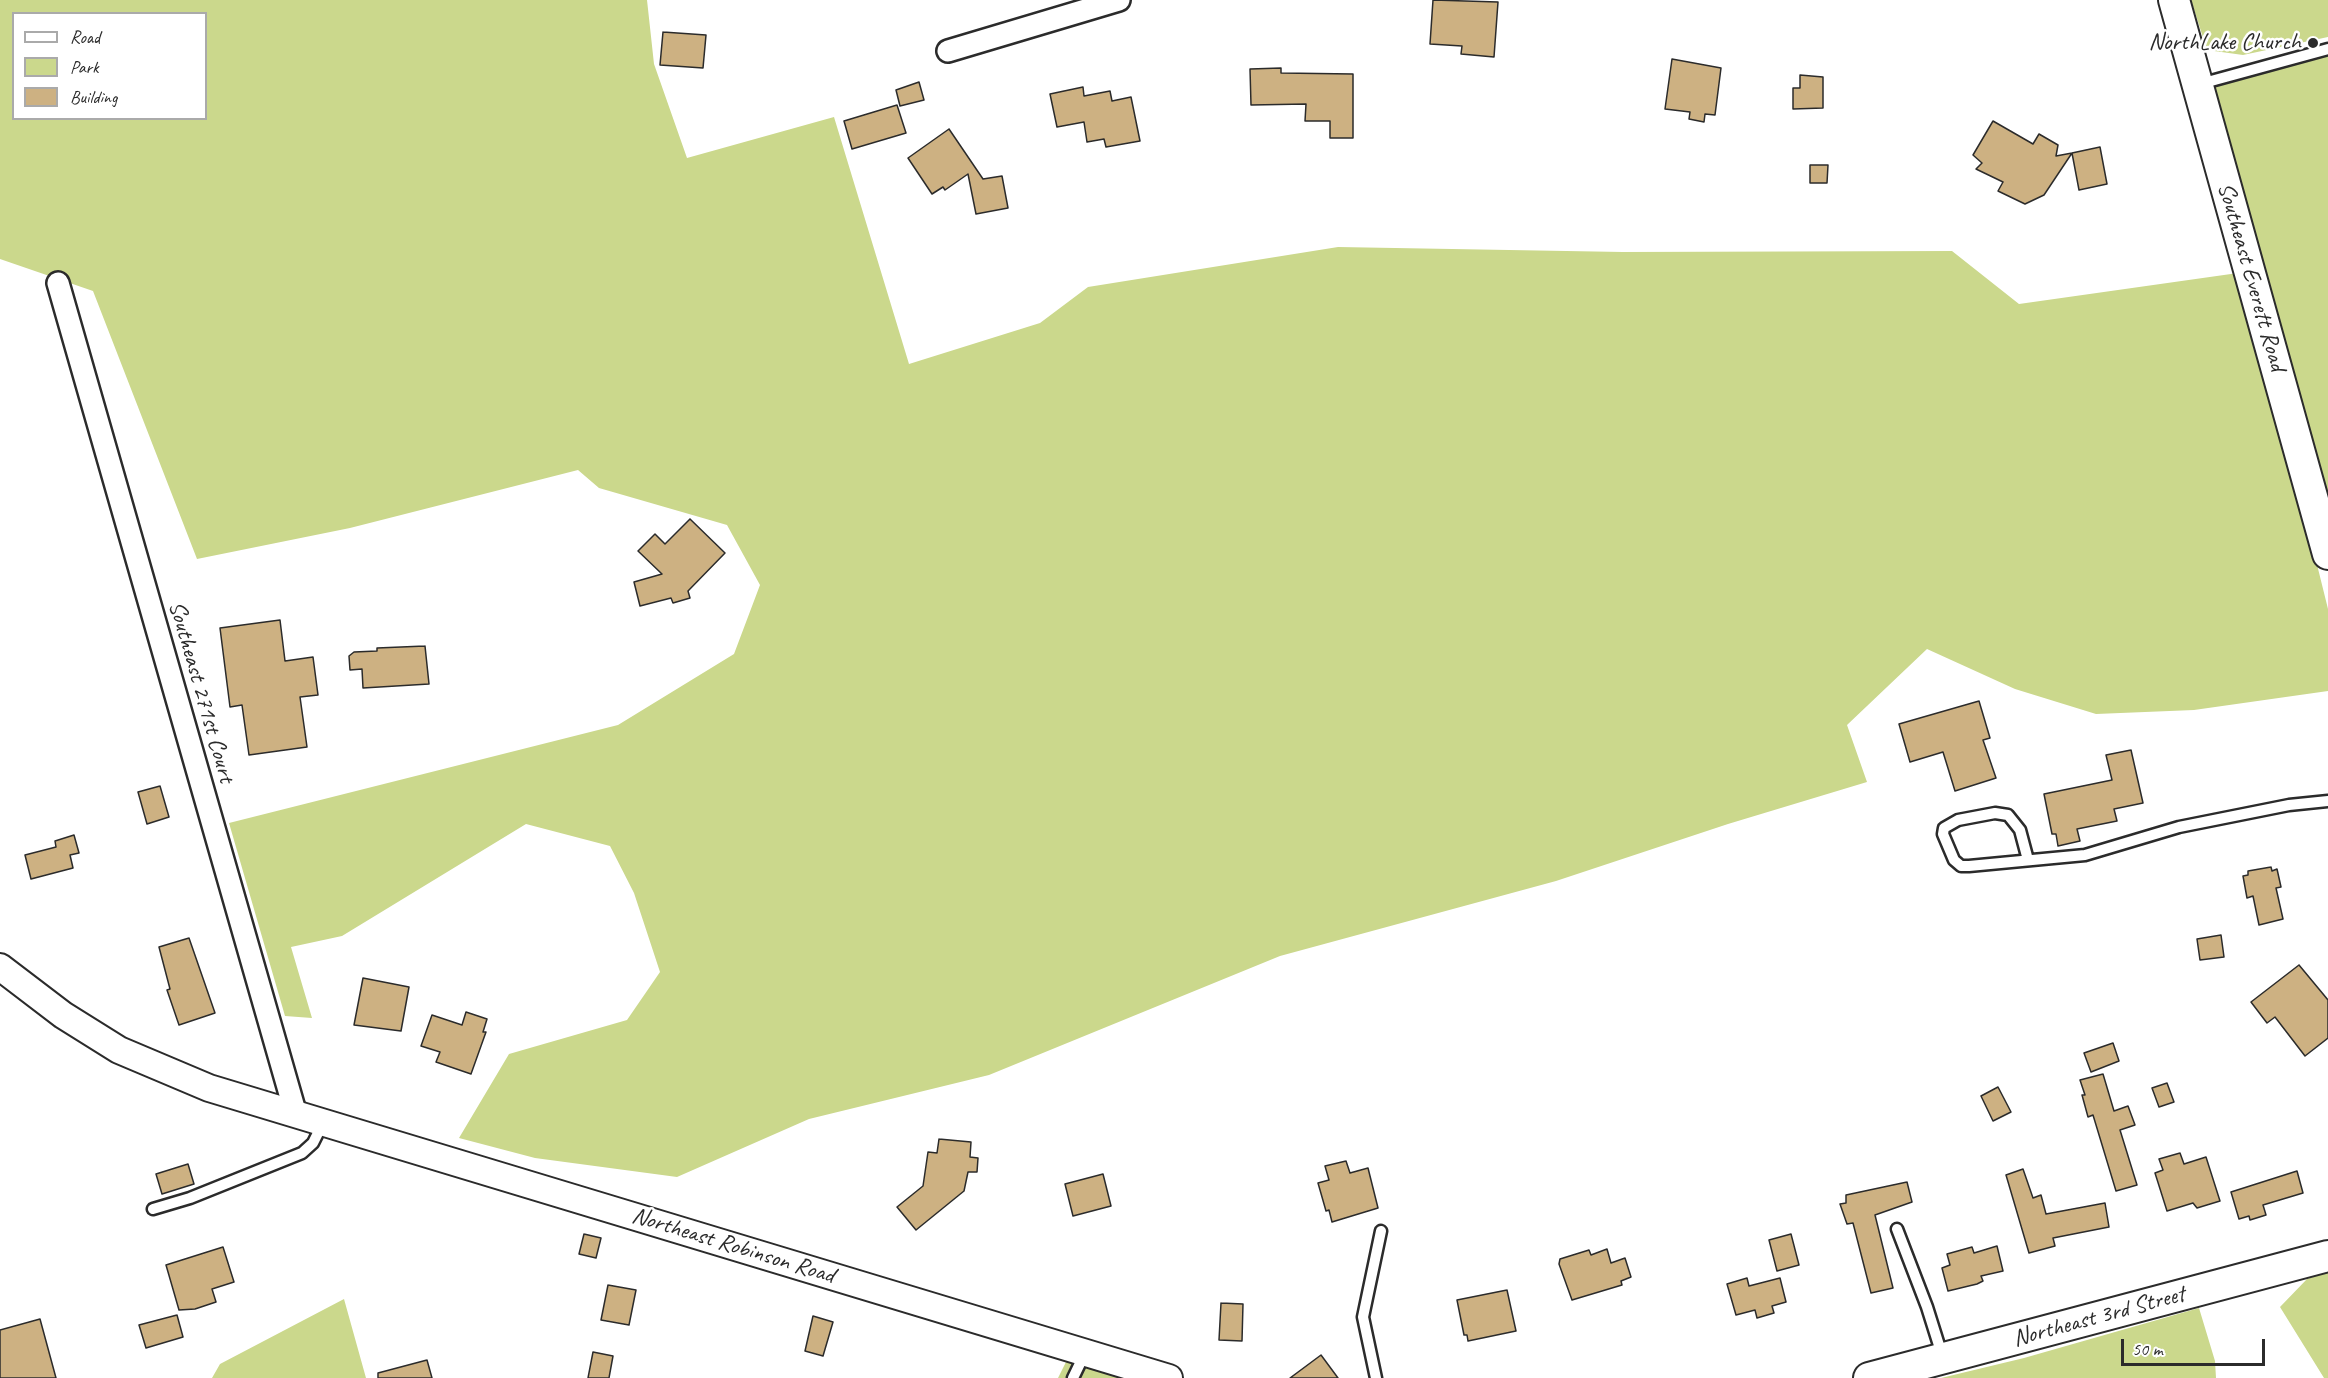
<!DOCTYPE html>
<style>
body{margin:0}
#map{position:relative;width:2328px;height:1378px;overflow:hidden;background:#fff;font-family:Caveat,sans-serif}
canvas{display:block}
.legend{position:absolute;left:12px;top:12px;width:195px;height:108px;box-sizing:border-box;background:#fff;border:2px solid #aaa;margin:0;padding:8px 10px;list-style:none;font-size:18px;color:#2b2b2b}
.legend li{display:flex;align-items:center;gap:12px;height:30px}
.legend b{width:30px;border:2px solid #aaa}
.scale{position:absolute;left:2121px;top:1339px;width:144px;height:27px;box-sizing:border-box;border:3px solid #2b2b2b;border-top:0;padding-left:8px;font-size:18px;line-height:21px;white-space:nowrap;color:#2b2b2b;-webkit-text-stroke:4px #fff;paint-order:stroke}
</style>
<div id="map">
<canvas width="2328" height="1378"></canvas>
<ul class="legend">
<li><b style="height:8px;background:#fff"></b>Road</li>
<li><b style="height:16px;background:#cbd88c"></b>Park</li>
<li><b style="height:16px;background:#cdb182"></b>Building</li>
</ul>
<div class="scale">50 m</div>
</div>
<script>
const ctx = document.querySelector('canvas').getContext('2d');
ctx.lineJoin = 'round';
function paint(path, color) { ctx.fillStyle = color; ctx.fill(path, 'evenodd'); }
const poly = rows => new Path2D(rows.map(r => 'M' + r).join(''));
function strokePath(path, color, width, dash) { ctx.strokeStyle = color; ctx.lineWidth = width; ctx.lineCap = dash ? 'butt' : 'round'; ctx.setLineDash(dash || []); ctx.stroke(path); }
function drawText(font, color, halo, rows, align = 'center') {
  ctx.font = font + ' Caveat,sans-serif'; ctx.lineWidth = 5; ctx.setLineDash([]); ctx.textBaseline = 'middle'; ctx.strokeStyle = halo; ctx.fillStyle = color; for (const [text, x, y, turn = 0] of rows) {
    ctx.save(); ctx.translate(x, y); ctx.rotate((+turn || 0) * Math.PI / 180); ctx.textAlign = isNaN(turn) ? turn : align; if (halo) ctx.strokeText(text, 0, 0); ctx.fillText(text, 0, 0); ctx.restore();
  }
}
paint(poly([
 [0,0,647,0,654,64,687,158,834,117,909,364,1040,323,1088,287,1338,247,1623,252,1952,251,2019,304,2238,273,2302,504,2328,609,2328,691,2194,710,2096,714,2015,689,1927,649,1847,725,1867,782,1728,824,1556,881,1280,956,989,1075,809,1119,677,1177,535,1158,459,1138,509,1054,627,1020,660,972,634,893,610,846,526,824,342,936,291,947,312,1018,285,1016,229,823,618,725,734,654,760,585,727,525,599,488,578,470,350,528,197,559,93,291,0,259],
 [14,14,206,14,206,118,14,118],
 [2191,0,2328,0,2328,37,2243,55,2207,50],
 [2328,55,2328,508,2209,87],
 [2328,1272,2328,1378,2324,1378,2280,1307,2307,1279],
 [344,1299,366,1378,212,1378,220,1364],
 [2199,1308,2215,1361,2216,1378,1941,1378,2024,1358],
 [1070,1354,1137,1378,1058,1378]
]), '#cbd88c');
const building = poly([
 [1433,0,1498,2,1494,57,1461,54,1462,46,1430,44,1433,0],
 [663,32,706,35,703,68,660,65,663,32],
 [1672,59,1721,68,1715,115,1705,114,1704,122,1689,119,1690,112,1665,109,1672,59],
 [1281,68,1281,73,1353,74,1353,138,1330,138,1330,121,1305,121,1306,104,1251,105,1250,69,1281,68],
 [1800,75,1823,77,1823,108,1793,109,1793,88,1800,88,1800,75],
 [919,82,924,100,900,106,896,90,919,82],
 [1083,87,1084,96,1110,91,1112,101,1131,97,1140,141,1106,147,1104,139,1087,142,1084,122,1057,127,1050,94,1083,87],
 [897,105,906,133,852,149,844,121,897,105],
 [1993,121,2033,144,2039,134,2058,145,2056,156,2072,153,2044,195,2025,204,1998,191,2003,182,1976,169,1982,163,1973,155,1993,121],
 [949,129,983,179,1002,176,1008,208,976,214,968,174,945,190,943,187,932,194,908,158,949,129],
 [2100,147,2107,184,2079,190,2072,153,2100,147],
 [1810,165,1828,165,1827,183,1810,183,1810,165],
 [690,519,725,553,688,591,690,598,673,603,671,598,640,606,634,582,662,574,638,551,655,534,665,544,690,519],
 [280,620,285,661,313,657,318,695,300,697,307,747,249,755,242,705,230,707,220,628,280,620],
 [425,646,429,684,363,688,362,669,350,670,349,656,354,652,377,651,377,648,425,646],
 [1979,701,1990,738,1983,740,1996,778,1955,791,1943,752,1910,762,1899,724,1979,701],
 [2131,750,2143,803,2114,809,2117,821,2077,829,2080,841,2058,846,2056,834,2052,834,2044,794,2112,780,2106,755,2131,750],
 [160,786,169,817,147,824,138,792,160,786],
 [74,835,79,853,70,855,73,868,31,879,25,855,56,847,55,841,74,835],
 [2271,867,2272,871,2277,869,2281,887,2276,888,2283,919,2259,925,2253,896,2247,898,2243,876,2248,875,2248,871,2271,867],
 [2221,935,2224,957,2200,960,2197,939,2221,935],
 [189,938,215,1013,179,1025,167,990,170,989,159,947,189,938],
 [2299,965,2328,1000,2328,1038,2305,1056,2275,1017,2267,1023,2251,1002,2299,965],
 [363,978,409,987,401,1031,354,1025,363,978],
 [466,1012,487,1019,483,1032,486,1032,471,1074,436,1062,440,1052,421,1046,432,1015,462,1025,466,1012],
 [2113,1043,2119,1061,2091,1072,2084,1053,2113,1043],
 [2103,1074,2114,1111,2128,1106,2135,1125,2120,1130,2137,1185,2116,1191,2093,1115,2088,1117,2082,1095,2085,1095,2080,1080,2103,1074],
 [2167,1083,2174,1102,2159,1107,2152,1088,2167,1083],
 [1998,1087,2011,1112,1993,1121,1981,1096,1998,1087],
 [939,1139,971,1142,970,1157,978,1158,977,1172,968,1172,964,1191,916,1230,897,1207,923,1186,928,1152,937,1153,939,1139],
 [2180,1153,2184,1164,2206,1157,2220,1201,2197,1208,2193,1203,2167,1211,2155,1173,2163,1170,2159,1159,2180,1153],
 [1346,1161,1350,1173,1368,1168,1378,1208,1332,1222,1329,1210,1326,1211,1318,1183,1329,1180,1325,1166,1346,1161],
 [188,1164,194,1184,162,1194,156,1174,188,1164],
 [2023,1169,2033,1198,2041,1195,2046,1214,2105,1203,2109,1227,2053,1238,2055,1246,2029,1253,2006,1175,2023,1169],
 [2297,1171,2303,1193,2263,1205,2266,1215,2250,1220,2249,1216,2239,1219,2231,1192,2297,1171],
 [1103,1174,1111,1206,1073,1216,1065,1184,1103,1174],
 [1907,1182,1912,1202,1875,1215,1893,1288,1871,1293,1853,1223,1847,1224,1840,1204,1846,1203,1846,1195,1907,1182],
 [584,1234,601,1238,596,1258,579,1254,584,1234],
 [1791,1234,1799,1265,1777,1271,1769,1240,1791,1234],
 [1997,1246,2003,1271,1981,1276,1983,1281,1977,1284,1948,1291,1942,1268,1950,1265,1947,1254,1972,1247,1974,1253,1997,1246],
 [223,1247,234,1282,212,1289,216,1302,195,1309,179,1310,166,1265,223,1247],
 [1607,1249,1611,1263,1625,1258,1631,1277,1621,1281,1622,1285,1572,1300,1559,1264,1560,1259,1589,1250,1591,1255,1607,1249],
 [1747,1278,1749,1286,1780,1278,1786,1302,1772,1306,1774,1313,1757,1318,1755,1310,1736,1315,1727,1284,1747,1278],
 [608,1285,636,1290,629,1325,601,1320,608,1285],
 [1507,1290,1516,1331,1468,1341,1467,1335,1464,1335,1457,1300,1507,1290],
 [1221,1303,1243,1304,1242,1341,1219,1340,1221,1303],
 [177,1315,183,1337,146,1348,139,1325,177,1315],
 [813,1316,833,1322,823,1356,805,1351,813,1316],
 [40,1319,56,1378,0,1378,0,1330,40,1319],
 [593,1352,613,1356,609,1378,588,1378,593,1352],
 [1321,1355,1338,1378,1290,1378,1321,1355],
 [427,1360,432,1378,378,1378,378,1373,427,1360]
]);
paint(building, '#cdb182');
strokePath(building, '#2b2b2b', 1.5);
const service = poly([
 [2200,84,2328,49],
 [2028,860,2020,830,2008,815,1995,813,1958,820,1944,828,1943,834,1954,860,1961,866,1969,866,2085,855,2179,827,2289,805,2328,801],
 [153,1209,190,1198,302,1153,313,1143,323,1123],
 [1897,1229,1927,1307,1943,1358],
 [1073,1378,1086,1351],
 [1376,1378,1363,1317,1381,1231]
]);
const minor = poly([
 [948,51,1119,0],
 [58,283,296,1115]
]);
const tertiary = poly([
 [0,967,63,1015,119,1050,209,1088,1169,1378]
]);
const secondary = poly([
 [2174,0,2328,554],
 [1869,1378,2328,1256]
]);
strokePath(service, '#2b2b2b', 15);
strokePath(minor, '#2b2b2b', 26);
strokePath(tertiary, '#2b2b2b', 30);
strokePath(secondary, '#2b2b2b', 34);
strokePath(service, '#fff', 10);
strokePath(minor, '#fff', 21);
strokePath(tertiary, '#fff', 26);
strokePath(secondary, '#fff', 30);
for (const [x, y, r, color] of [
 [2313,43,6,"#2b2b2b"]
]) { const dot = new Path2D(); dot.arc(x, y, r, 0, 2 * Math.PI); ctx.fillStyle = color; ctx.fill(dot); strokePath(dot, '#fff', 2); }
drawText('24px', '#2b2b2b', '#fff', [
 ["NorthLake Church",2301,43]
], 'right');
drawText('24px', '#2b2b2b', '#fff', [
 ["Southeast Everett Road",2251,277,74],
 ["Southeast 271st Court",201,692,74],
 ["Northeast Robinson Road",733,1246,17],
 ["Northeast 3rd Street",2099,1317,-15]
]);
</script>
